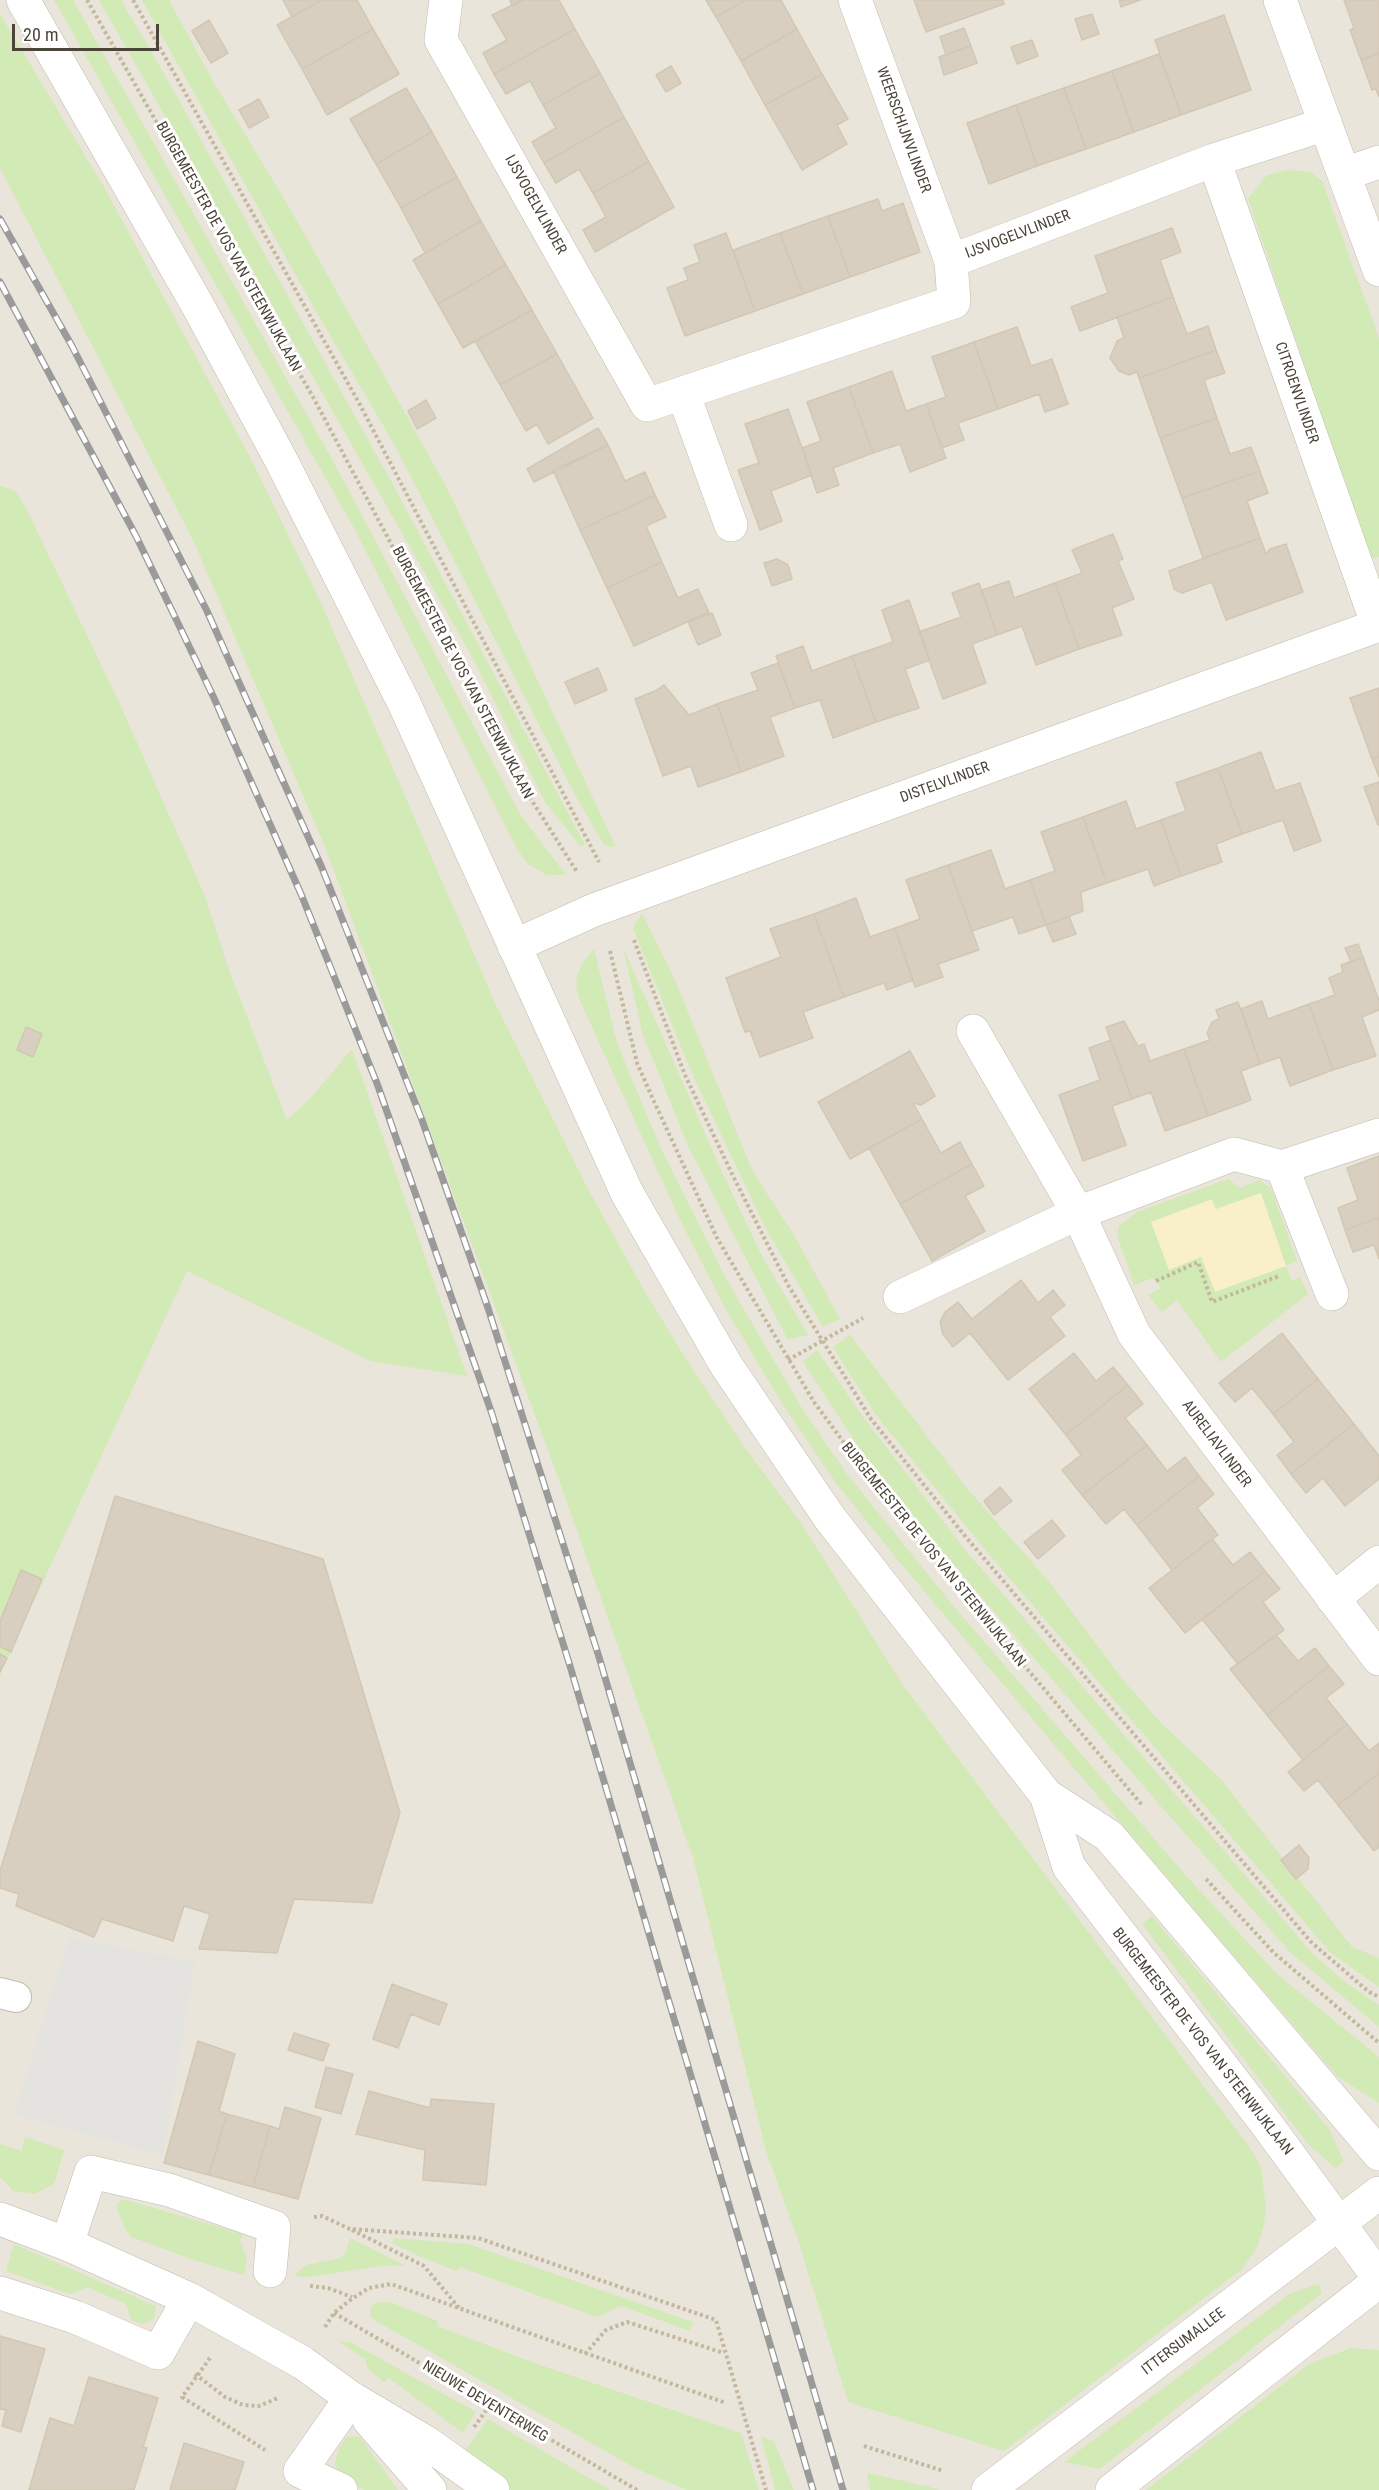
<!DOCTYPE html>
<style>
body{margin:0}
#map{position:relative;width:1379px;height:2490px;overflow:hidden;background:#f6f3ec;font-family:"Roboto Condensed",sans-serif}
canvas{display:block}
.scale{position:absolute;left:12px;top:24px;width:147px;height:27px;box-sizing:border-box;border:3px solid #4b4439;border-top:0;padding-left:8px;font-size:18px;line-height:21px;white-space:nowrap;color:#4b4439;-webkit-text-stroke:4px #fff;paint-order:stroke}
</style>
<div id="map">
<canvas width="1379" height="2490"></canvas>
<div class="scale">20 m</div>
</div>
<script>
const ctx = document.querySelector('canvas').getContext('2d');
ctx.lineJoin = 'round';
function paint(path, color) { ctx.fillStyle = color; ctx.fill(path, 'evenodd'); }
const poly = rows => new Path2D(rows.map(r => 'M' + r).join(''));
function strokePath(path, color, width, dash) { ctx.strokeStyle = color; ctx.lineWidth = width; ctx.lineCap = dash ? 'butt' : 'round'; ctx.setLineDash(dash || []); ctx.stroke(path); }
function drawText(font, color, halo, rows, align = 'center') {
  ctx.font = font + ' "Roboto Condensed",sans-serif'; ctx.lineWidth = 6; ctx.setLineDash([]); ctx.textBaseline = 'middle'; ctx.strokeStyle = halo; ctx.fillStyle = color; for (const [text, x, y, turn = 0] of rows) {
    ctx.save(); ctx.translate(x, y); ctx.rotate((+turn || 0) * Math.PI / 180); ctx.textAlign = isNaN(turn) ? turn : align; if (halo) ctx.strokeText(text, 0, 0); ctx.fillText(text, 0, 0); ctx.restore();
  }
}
paint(poly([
 [0,0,1379,0,1379,2490,0,2490]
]), '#eae5da');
paint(poly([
 [54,0,73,0,338,470,520,814,566,875,547,875,529,865,517,849,354,528],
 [99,0,121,0,166,77,391,481,585,845,580,846,545,802,470,653],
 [142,0,169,0,213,81,289,207,386,379,448,490,616,847,605,846,580,804,394,444,317,313],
 [0,14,104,187,250,457,316,592,496,1005,586,1185,641,1285,686,1359,744,1446,803,1526,901,1682,1251,2149,1261,2167,1266,2209,1264,2224,1257,2248,1242,2269,1004,2451,848,2402,798,2240,766,2151,693,1858,563,1491,326,849,194,542,0,168],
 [1288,170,1310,172,1322,181,1379,338,1379,557,1370,558,1248,199,1267,175],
 [0,486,14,490,24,504,119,702,205,896,229,970,287,1120,309,1100,352,1049,467,1376,370,1361,187,1271,0,1675],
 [642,913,674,978,753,1172,794,1235,840,1319,823,1327,765,1227,690,1069,633,928],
 [623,947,723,1174,762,1256,808,1335,788,1340,688,1146,642,1032],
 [594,949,617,1043,658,1142,725,1277,803,1410,847,1474,950,1602,1188,1878,1278,1975,1379,2057,1379,2103,1338,2077,1184,1898,897,1559,836,1483,783,1405,723,1304,682,1224,580,1001,576,987,577,976,582,964],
 [1228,1179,1240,1188,1259,1180,1271,1188,1297,1261,1286,1266,1292,1281,1300,1277,1308,1294,1221,1362,1177,1300,1162,1312,1148,1295,1161,1288,1153,1278,1134,1285,1117,1235,1119,1226,1137,1212],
 [850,1335,965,1486,1051,1584,1125,1682,1162,1724,1220,1778,1352,1947,1379,1958,1379,1987,1331,1953,983,1547,876,1415,833,1347],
 [817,1350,863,1417,966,1551,1312,1953,1344,1981,1379,2005,1379,2027,1291,1953,1159,1804,926,1532,861,1451,803,1362],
 [1152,1916,1329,2129,1344,2162,1335,2168,1308,2144,1142,1924],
 [25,2137,64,2150,54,2184,35,2194,13,2191,0,2177,0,2144,22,2151],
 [123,2199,243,2234,240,2240,247,2260,244,2275,200,2262,131,2237,124,2227,116,2205],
 [350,2238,406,2266,381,2266,307,2277,294,2276,306,2265,340,2258,346,2252],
 [394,2238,468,2244,693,2322,690,2331,621,2306,597,2317,460,2267,456,2271,421,2257,392,2243],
 [14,2244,156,2306,154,2319,142,2324,131,2320,126,2304,87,2287,70,2294,6,2271],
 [1319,2284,1322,2293,1100,2469,1064,2462,1291,2293],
 [380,2302,390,2302,438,2321,437,2326,540,2365,741,2433,759,2490,687,2490,637,2469,376,2321,370,2316,372,2305],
 [338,2341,350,2342,476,2412,463,2433,389,2378,384,2382,368,2369,365,2359],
 [1351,2348,1379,2350,1379,2490,1146,2490,1309,2364],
 [488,2419,610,2490,507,2490,463,2453],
 [359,2436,383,2469,398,2490,364,2490,337,2472,335,2463,339,2448,346,2437],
 [761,2436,774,2441,794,2490,775,2490],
 [867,2473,930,2487,939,2490,870,2490]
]), '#d2eab5');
paint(poly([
 [1261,1193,1286,1266,1215,1292,1201,1257,1169,1270,1151,1222,1212,1199,1216,1209]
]), '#f9efc9');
paint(poly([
 [69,1938,195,1961,163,2155,14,2115]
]), '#e5e3e0');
const building = poly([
 [283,0,322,0,292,17,283,0],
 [322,0,357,0,373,29,302,69,277,25,322,0],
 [510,0,523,0,512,6,510,0],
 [523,0,559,0,575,29,494,74,483,53,507,40,492,15,523,0],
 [706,0,746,0,716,17,706,0],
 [746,0,781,0,797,29,741,61,716,17,746,0],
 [914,0,1003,0,1004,4,926,32,914,0],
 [1119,0,1140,0,1121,7,1119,0],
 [1344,0,1379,0,1379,53,1361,60,1350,30,1354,28,1344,0],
 [1092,14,1099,34,1082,40,1075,19,1092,14],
 [1224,15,1251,90,1181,115,1155,40,1224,15],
 [209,20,228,53,211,63,192,31,209,20],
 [964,28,971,46,946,55,940,37,964,28],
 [373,29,399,74,327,115,302,69,373,29],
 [575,29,600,73,543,105,530,81,506,94,494,74,575,29],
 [797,29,822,74,765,105,741,61,797,29],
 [1032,40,1038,56,1017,64,1011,47,1032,40],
 [971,46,977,63,944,75,939,57,971,46],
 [1379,53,1379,97,1376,89,1372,90,1361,60,1379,53],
 [1159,54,1181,115,1134,132,1112,71,1159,54],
 [671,66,681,83,666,92,656,75,671,66],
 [1112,71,1134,132,1086,149,1064,88,1112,71],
 [600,73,624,117,544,163,532,142,556,128,543,105,600,73],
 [822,74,848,119,837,125,847,144,802,170,765,105,822,74],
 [406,88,432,132,376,164,350,119,406,88],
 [1064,88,1086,149,1037,166,1016,105,1064,88],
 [259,99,269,117,249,128,239,110,259,99],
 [1016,105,1037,166,989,184,967,123,1016,105],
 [624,117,649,162,593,193,579,169,556,183,544,163,624,117],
 [432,132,457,177,401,208,376,164,432,132],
 [649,162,674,207,595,252,583,230,606,217,593,193,649,162],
 [457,177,481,221,425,253,401,208,457,177],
 [878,199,882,211,903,203,920,252,850,277,828,216,878,199],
 [828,216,850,277,803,294,780,233,828,216],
 [481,221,506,265,438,304,413,260,481,221],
 [1172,228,1181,252,1160,260,1173,297,1080,331,1071,307,1108,293,1095,256,1172,228],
 [726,233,755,311,685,336,667,288,688,280,684,268,700,262,694,245,726,233],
 [780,233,803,294,755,311,733,250,780,233],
 [506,265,532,310,463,348,438,304,506,265],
 [1173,297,1187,334,1208,326,1216,350,1139,378,1137,372,1129,375,1119,371,1110,358,1117,341,1124,338,1117,317,1173,297],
 [532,310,557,354,500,385,475,341,532,310],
 [1017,327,1031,366,1052,359,1068,404,1045,412,1039,394,998,409,974,342,1017,327],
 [974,342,998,409,958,423,964,440,942,448,926,404,946,397,932,357,974,342],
 [1216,350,1225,373,1204,380,1217,418,1160,438,1139,378,1216,350],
 [557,354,593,418,548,444,537,424,526,431,500,385,557,354],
 [892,371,906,411,926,404,946,458,910,472,900,444,873,453,849,387,892,371],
 [849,387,873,453,833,468,839,485,817,493,802,448,821,441,807,402,849,387],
 [426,400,436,418,417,429,408,411,426,400],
 [788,409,812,475,771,491,782,521,760,530,738,470,759,463,745,424,788,409],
 [1217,418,1230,454,1251,447,1260,471,1182,498,1160,438,1217,418],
 [598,428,608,445,534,482,527,469,598,428],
 [608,445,625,481,645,472,655,495,580,530,553,470,608,445],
 [1260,471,1268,493,1247,501,1260,538,1203,558,1182,498,1260,471],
 [655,495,666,517,646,526,662,562,607,588,580,530,655,495],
 [1113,534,1123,559,1118,561,1134,599,1112,608,1122,635,1079,649,1055,583,1082,573,1072,550,1113,534],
 [1260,538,1266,554,1270,549,1286,544,1303,592,1226,620,1212,582,1182,593,1174,589,1169,571,1260,538],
 [777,559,788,565,792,579,772,586,764,563,777,559],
 [662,562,678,598,698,589,709,612,634,646,607,588,662,562],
 [1009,581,1014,598,1055,583,1079,649,1036,665,1022,626,997,635,982,590,1009,581],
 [979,583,997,635,972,644,986,683,943,699,919,632,961,617,952,593,979,583],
 [909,600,930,660,905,669,919,708,876,722,852,656,893,642,882,610,909,600],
 [712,613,721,635,698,645,688,622,712,613],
 [803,646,812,671,852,656,876,722,833,738,820,700,795,708,776,656,803,646],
 [778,663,795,708,770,717,784,756,741,772,717,704,758,690,751,673,778,663],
 [598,668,607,690,575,704,565,682,598,668],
 [664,685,689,715,717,704,741,772,698,787,691,766,663,776,635,699,655,691,664,685],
 [1379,688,1379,756,1372,759,1350,698,1379,688],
 [1261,752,1275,791,1300,783,1321,841,1294,851,1283,820,1242,834,1218,768,1261,752],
 [1379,756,1379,777,1372,759,1379,756],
 [1218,768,1242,834,1216,844,1222,862,1181,876,1161,820,1186,811,1176,783,1218,768],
 [1379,782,1379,825,1378,825,1364,787,1379,782],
 [1126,801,1136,829,1161,820,1181,876,1154,886,1148,869,1107,883,1083,817,1126,801],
 [1083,817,1107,883,1081,892,1083,911,1046,925,1030,880,1055,871,1041,832,1083,817],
 [991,850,1005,889,1030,880,1046,925,1019,934,1013,917,972,931,948,865,991,850],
 [948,865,979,950,938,964,943,977,915,987,895,928,920,919,906,880,948,865],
 [856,898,870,937,895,928,913,980,887,990,884,983,844,997,814,914,856,898],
 [814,914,844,997,803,1012,813,1038,760,1057,750,1031,745,1032,726,978,781,957,770,929,814,914],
 [1069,916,1076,934,1053,942,1046,925,1069,916],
 [1358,944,1363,957,1351,962,1345,948,1358,944],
 [1363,957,1379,1001,1379,1010,1362,1017,1376,1056,1333,1070,1309,1004,1335,995,1329,978,1343,972,1341,965,1363,957],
 [1262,1001,1268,1019,1309,1004,1333,1070,1290,1086,1280,1057,1260,1064,1241,1009,1262,1001],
 [1238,1002,1260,1064,1241,1071,1251,1100,1208,1116,1184,1049,1210,1040,1207,1033,1212,1022,1219,1019,1216,1010,1238,1002],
 [1124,1021,1138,1046,1144,1044,1150,1061,1184,1049,1208,1116,1165,1131,1151,1092,1132,1099,1106,1027,1124,1021],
 [26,1027,42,1034,33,1057,17,1050,26,1027],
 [1111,1040,1132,1099,1112,1106,1126,1145,1083,1161,1059,1095,1100,1080,1089,1048,1111,1040],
 [910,1051,935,1096,921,1105,913,1103,922,1119,850,1159,818,1102,910,1051],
 [922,1119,941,1153,960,1142,972,1164,900,1204,869,1148,922,1119],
 [1379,1156,1379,1218,1345,1230,1338,1208,1358,1200,1347,1168,1379,1156],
 [972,1164,984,1186,965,1196,985,1231,932,1261,900,1204,972,1164],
 [1379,1218,1379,1259,1374,1245,1353,1252,1345,1230,1379,1218],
 [1021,1280,1038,1303,1053,1290,1065,1305,1050,1317,1065,1336,1008,1380,970,1333,953,1347,943,1334,940,1322,945,1312,958,1302,972,1319,1021,1280],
 [1282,1333,1318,1379,1273,1414,1252,1388,1235,1402,1219,1383,1282,1333],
 [1074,1353,1096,1381,1113,1367,1128,1385,1066,1435,1029,1389,1074,1353],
 [1318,1379,1354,1424,1291,1474,1277,1455,1294,1442,1273,1414,1318,1379],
 [1128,1385,1143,1404,1125,1418,1147,1445,1082,1495,1062,1470,1081,1455,1066,1435,1128,1385],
 [1354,1424,1379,1456,1379,1479,1345,1506,1323,1478,1306,1493,1291,1474,1354,1424],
 [1147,1445,1167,1471,1185,1457,1199,1476,1137,1525,1124,1509,1106,1524,1082,1495,1147,1445],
 [1199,1476,1214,1494,1197,1508,1218,1535,1172,1570,1137,1525,1199,1476],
 [1000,1487,1012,1501,994,1515,984,1501,1000,1487],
 [115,1496,323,1559,400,1813,372,1903,294,1899,277,1953,199,1949,210,1914,184,1906,173,1941,102,1919,94,1937,16,1906,19,1894,0,1888,0,1871,115,1496],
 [1052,1520,1065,1536,1038,1559,1024,1542,1052,1520],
 [1212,1539,1233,1565,1250,1552,1265,1571,1185,1633,1149,1588,1212,1539],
 [21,1570,42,1579,11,1652,0,1647,0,1621,21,1570],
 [1265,1571,1280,1589,1263,1602,1284,1630,1238,1664,1202,1619,1265,1571],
 [1276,1635,1298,1661,1315,1648,1329,1666,1267,1715,1230,1669,1276,1635],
 [0,1654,7,1658,0,1672,0,1654],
 [1329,1666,1344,1684,1326,1698,1347,1724,1303,1760,1267,1715,1329,1666],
 [1347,1724,1369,1751,1379,1743,1379,1773,1338,1805,1318,1780,1304,1791,1288,1772,1347,1724],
 [1379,1773,1379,1847,1374,1851,1338,1805,1379,1773],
 [1299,1845,1309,1858,1308,1869,1296,1879,1281,1860,1299,1845],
 [392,1984,447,2004,439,2025,411,2014,398,2048,373,2039,392,1984],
 [294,2033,329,2044,323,2061,288,2050,294,2033],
 [198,2041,235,2054,219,2111,227,2114,209,2175,164,2163,198,2041],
 [326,2067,353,2074,341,2114,315,2107,326,2067],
 [369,2091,430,2108,431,2099,494,2104,486,2185,423,2180,425,2150,356,2134,369,2091],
 [285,2107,321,2118,298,2199,253,2187,270,2126,279,2129,285,2107],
 [227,2114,270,2126,253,2187,209,2175,227,2114],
 [0,2336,45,2349,21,2432,2,2426,6,2410,0,2409,0,2336],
 [89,2377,158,2398,143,2447,147,2448,134,2490,29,2490,50,2418,74,2426,89,2377],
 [184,2443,244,2462,235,2490,170,2490,184,2443]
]);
paint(building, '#d8cfc1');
strokePath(building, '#d3c7b4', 1.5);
const service = poly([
 [0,1993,16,1997]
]);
const minor = poly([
 [446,0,441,40,647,405,954,302,951,261,1214,160,1326,124],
 [855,0,951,261],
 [1280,0,1379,270],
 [1214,160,1378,626],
 [1344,174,1379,162],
 [683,393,731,525],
 [514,946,594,910,1379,625],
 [973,1031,1078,1213,1134,1334,1379,1659],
 [1282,1167,1332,1294],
 [900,1297,1078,1213,1234,1154,1282,1167,1379,1135],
 [1333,1599,1379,1562],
 [67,2244,91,2172,169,2190,274,2227,270,2271],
 [0,2293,75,2317,158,2353,189,2299],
 [341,2490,300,2471,351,2398]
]);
const tertiary = poly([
 [23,0,198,306,281,460,404,703,627,1193,726,1365,829,1517,1046,1795,1109,1836,1379,2154],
 [1046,1795,1069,1867,1268,2126,1379,2278],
 [0,2219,67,2244,189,2299,303,2363,351,2398,427,2443,493,2490],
 [369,2420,430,2490],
 [988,2490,1379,2193],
 [1112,2490,1379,2281]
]);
strokePath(service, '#c2bbae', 32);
strokePath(minor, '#c2bbae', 34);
strokePath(tertiary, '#c2bbae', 34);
strokePath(poly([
 [87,0,313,397,505,758,577,872],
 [133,0,359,403,599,862],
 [634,940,685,1075,733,1176,788,1285,871,1419,965,1536,1311,1942,1369,1992,1379,1997],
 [610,951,637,1063,652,1097,717,1238,814,1402,898,1516,1142,1805],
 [1156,1281,1198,1262,1212,1302,1279,1276],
 [788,1360,863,1318],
 [1206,1879,1273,1952,1379,2043],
 [314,2217,322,2216,350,2229,478,2238,716,2320,766,2490],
 [352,2230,424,2266,460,2309],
 [310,2286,328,2288,352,2297],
 [334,2313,637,2490],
 [325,2327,334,2313,353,2298,369,2288,391,2284,726,2403],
 [585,2354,606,2330,627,2322,724,2353],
 [210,2358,182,2397,265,2450],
 [195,2374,225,2397,243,2405,259,2406,278,2398],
 [474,2427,490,2405],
 [864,2446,944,2471]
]), '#c4b79f', 4, [3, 3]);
strokePath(service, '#fff', 30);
strokePath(minor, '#fff', 33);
strokePath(tertiary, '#fff', 33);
const rail = poly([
 [0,219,72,346,207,611,322,868,422,1120,488,1308,599,1657,843,2490],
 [0,282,136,536,213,696,301,894,378,1086,492,1414,570,1666,813,2490]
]);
strokePath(rail, '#9a9a9a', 7);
strokePath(rail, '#fff', 4.5, [14]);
drawText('15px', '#4b4439', '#fff', [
 ["WEERSCHIJNVLINDER",903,130,70],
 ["IJSVOGELVLINDER",535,205,61],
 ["IJSVOGELVLINDER",1018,235,-21],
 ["BURGEMEESTER DE VOS VAN STEENWIJKLAAN",228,247,61],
 ["CITROENVLINDER",1296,393,71],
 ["BURGEMEESTER DE VOS VAN STEENWIJKLAAN",462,673,62],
 ["DISTELVLINDER",945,783,-20],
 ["AURELIAVLINDER",1216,1444,53],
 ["BURGEMEESTER DE VOS VAN STEENWIJKLAAN",933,1555,51],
 ["BURGEMEESTER DE VOS VAN STEENWIJKLAAN",1202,2042,52],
 ["ITTERSUMALLEE",1184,2342,-37],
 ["NIEUWE DEVENTERWEG",485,2402,31]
]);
</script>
